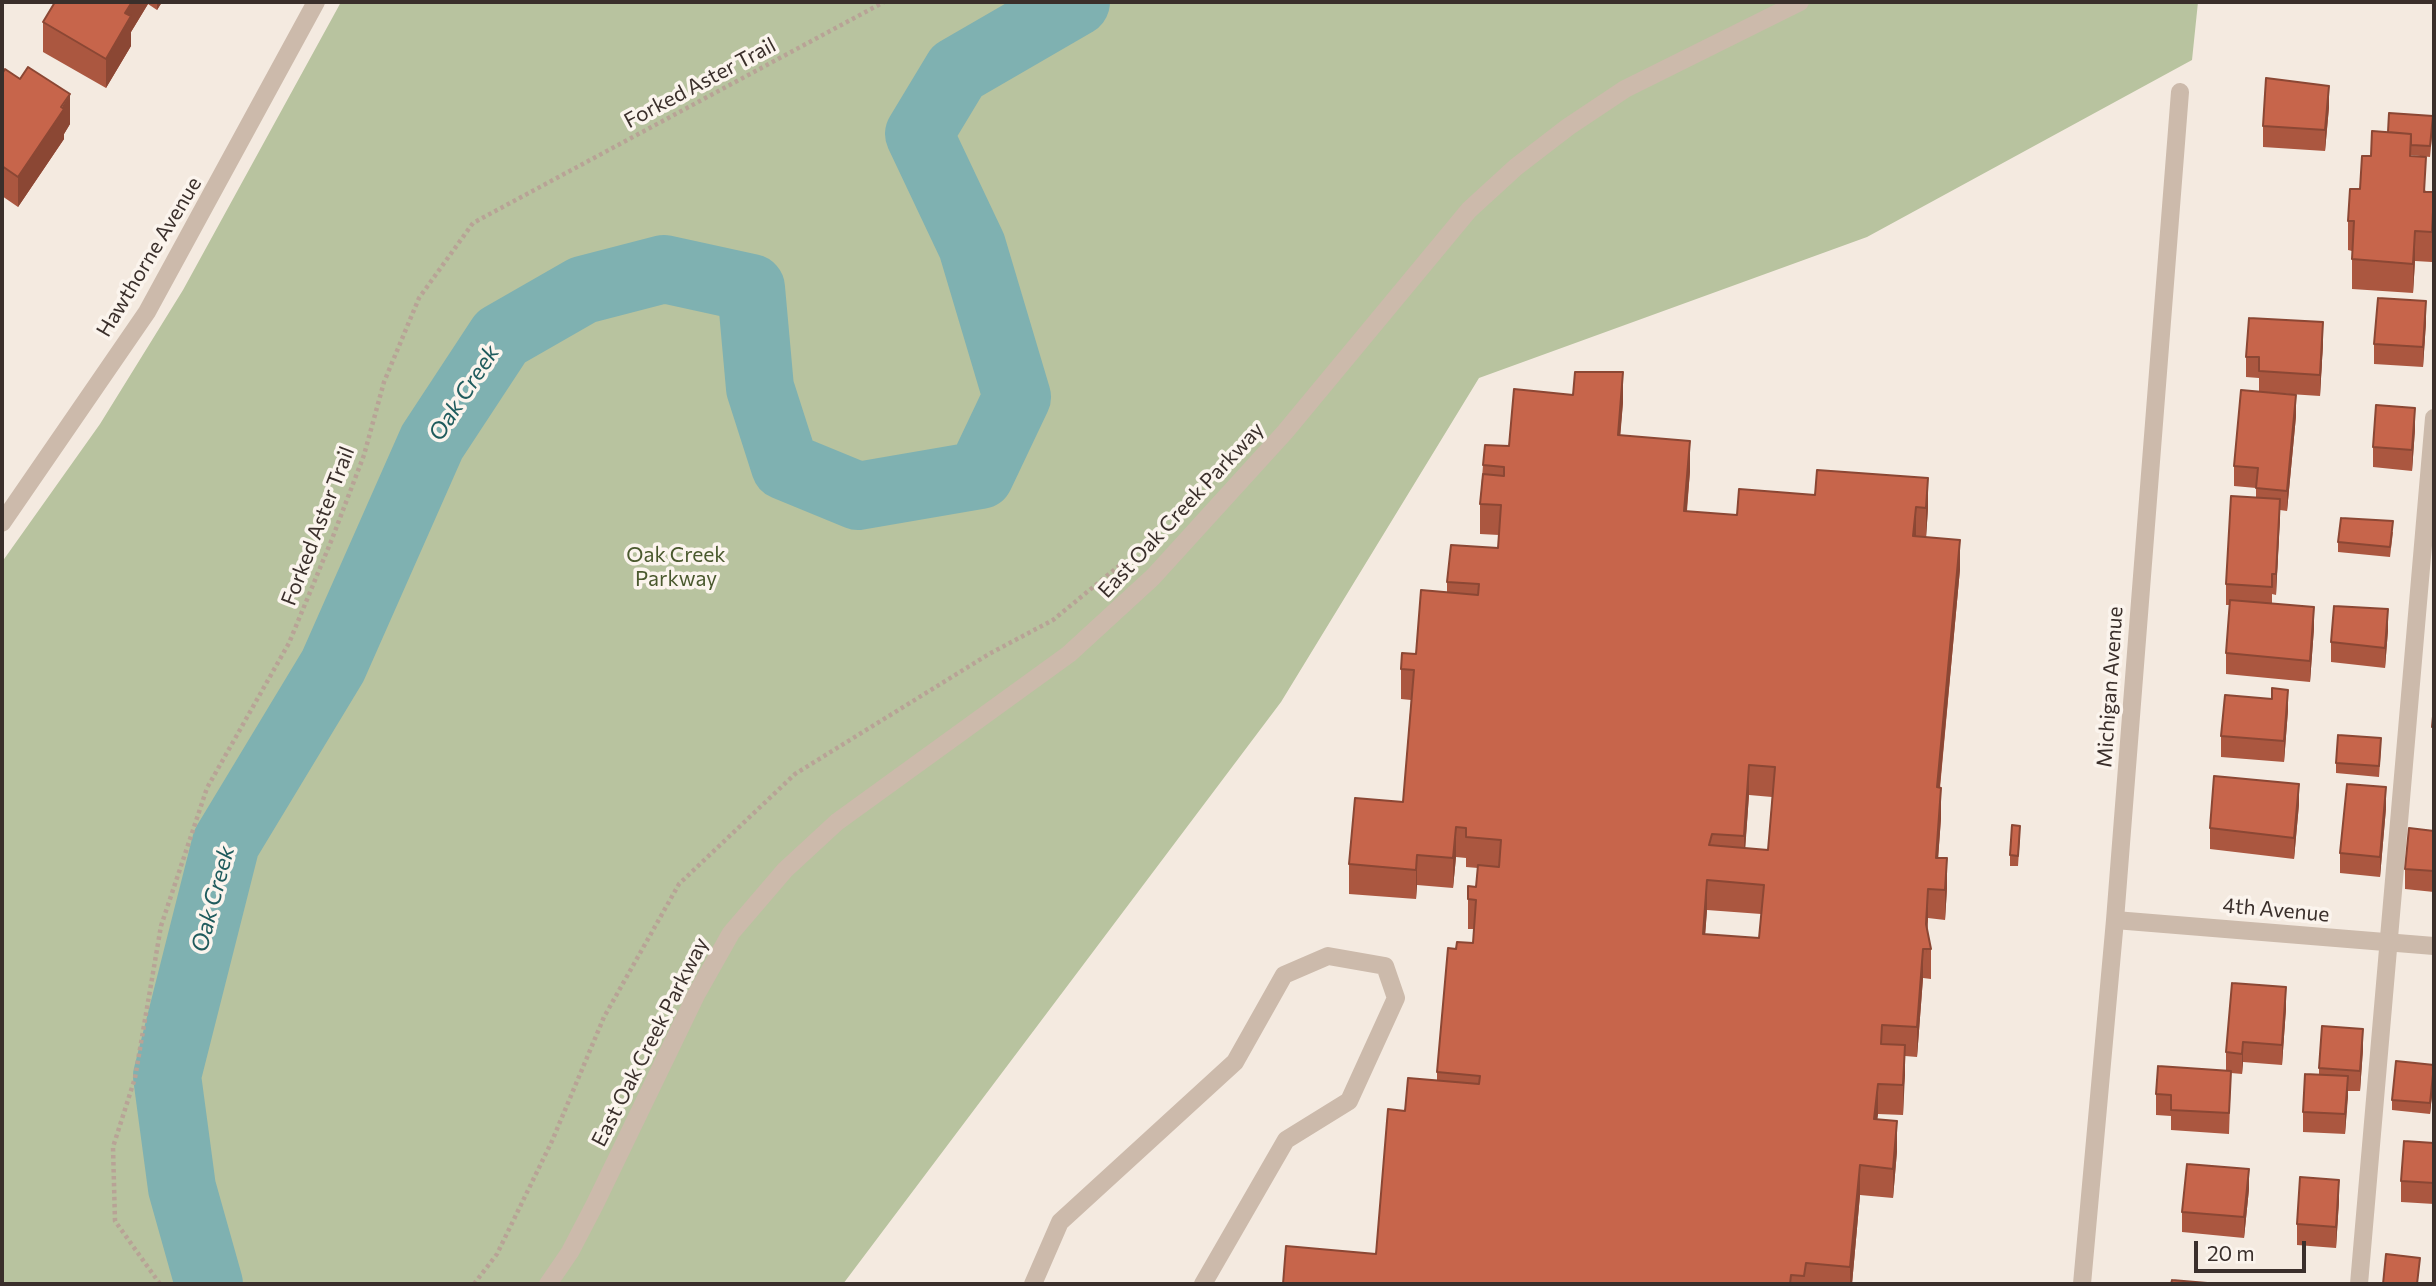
<!DOCTYPE html>
<style>
body{margin:0}
#map{position:relative;width:2436px;height:1286px;overflow:hidden;background:#f4eae0;font-family:Commissioner,sans-serif}
canvas{display:block}
.frame{position:absolute;inset:0;border:4px solid #3a2f2b;pointer-events:none}
.scale{position:absolute;left:2194px;top:1241px;width:112px;height:32px;box-sizing:border-box;border:4px solid #3a2f2b;border-top:0;padding-left:9px;font-size:21px;line-height:24px;white-space:nowrap;color:#3a2f2b;-webkit-text-stroke:5px #fbf4ed;paint-order:stroke}
</style>
<div id="map">
<canvas width="2436" height="1286"></canvas>
<div class="frame"></div>
<div class="scale">20 m</div>
</div>
<script>
const ctx = document.querySelector('canvas').getContext('2d');
ctx.lineJoin = 'round';
function paint(path, color) { ctx.fillStyle = color; ctx.fill(path, 'evenodd'); }
const poly = rows => new Path2D(rows.map(r => 'M' + r).join(''));
function strokePath(path, color, width, dash) { ctx.strokeStyle = color; ctx.lineWidth = width; ctx.lineCap = dash ? 'butt' : 'round'; ctx.setLineDash(dash || []); ctx.stroke(path); }
function drawText(font, color, halo, rows, align = 'center') {
  ctx.font = font + ' Commissioner,sans-serif'; ctx.lineWidth = 7; ctx.setLineDash([]); ctx.textBaseline = 'middle'; ctx.strokeStyle = halo; ctx.fillStyle = color; for (const [text, x, y, turn = 0] of rows) {
    ctx.save(); ctx.translate(x, y); ctx.rotate((+turn || 0) * Math.PI / 180); ctx.textAlign = isNaN(turn) ? turn : align; if (halo) ctx.strokeText(text, 0, 0); ctx.fillText(text, 0, 0); ctx.restore();
  }
}
paint(poly([
 [341,2,2198,2,2192,60,1867,237,1479,378,1281,702,843,1284,2,1284,2,562,100,424,183,290]
]), '#b8c39f');
strokePath(poly([
 [209,1284,182,1188,167,1076,226,843,333,666,432,442,501,337,583,290,664,269,751,288,760,388,785,466,858,496,980,475,1017,397,972,246,919,134,957,71,1076,2]
]), '#7fb1b1', 68);
strokePath(poly([
 [160,1284,115,1221,113,1147,135,1078,161,926,207,788,289,643,332,539,364,455,384,382,419,298,473,223,884,2],
 [474,1284,497,1254,552,1141,604,1017,679,884,795,774,989,654,1053,620,1125,561]
]), '#b8a396', 4.5, [3.5, 3.5]);
strokePath(poly([
 [1033,1284,1060,1222,1235,1062,1284,975,1328,956,1385,966,1396,998,1349,1101,1286,1140,1203,1284],
 [2359,1284,2434,418]
]), '#ccbaab', 18);
strokePath(poly([
 [2,523,147,312,316,2],
 [2115,920,2434,946],
 [548,1284,570,1252,595,1204,696,995,731,933,785,870,837,822,1069,654,1153,577,1285,432,1469,210,1516,167,1568,127,1625,89,1800,2],
 [2082,1284,2115,920,2180,92]
]), '#ccbaab', 18);
paint(poly([
 [55,2,162,2,157,10,148,4,131,32,131,46,106,88,43,52,43,22],
 [2,74,70,124,64,134,64,139,18,207,2,196],
 [2329,107,2325,151,2263,147,2263,126],
 [2433,126,2430,157,2411,155,2426,192,2434,192,2434,227,2432,262,2415,261,2413,293,2352,289,2352,251,2348,250,2348,221,2371,156,2388,132],
 [2426,322,2423,367,2374,364,2374,344],
 [2323,343,2320,396,2259,392,2259,378,2246,377,2246,357],
 [1623,402,1620,435,1690,471,1687,511,1737,515,1739,489,1928,508,1926,537,1960,569,1940,788,1941,818,1938,858,1947,888,1945,920,1928,918,1927,932,1931,949,1931,979,1923,978,1917,1057,1905,1056,1903,1115,1878,1114,1877,1119,1897,1151,1893,1198,1860,1195,1852,1284,1283,1284,1376,1254,1405,1111,1437,1080,1437,1072,1456,949,1473,943,1474,929,1468,929,1468,899,1476,887,1478,868,1466,867,1466,858,1456,857,1453,888,1417,885,1416,899,1349,894,1349,864,1403,802,1411,700,1401,699,1401,669,1416,654,1447,592,1447,582,1498,548,1499,535,1480,534,1480,504,1483,465,1509,446],
 [1749,795,1772,797,1768,850,1745,848],
 [1707,910,1761,914,1759,938,1705,934],
 [2296,416,2287,511,2280,510,2276,595,2272,594,2272,604,2314,628,2310,682,2226,674,2226,653,2230,605,2226,605,2226,584,2256,498,2256,488,2234,486,2234,466],
 [2415,429,2412,471,2373,467,2373,447],
 [2393,532,2390,557,2338,552,2338,542],
 [2388,630,2385,668,2331,662,2331,642],
 [2434,706,2434,747,2432,747,2432,727],
 [2288,710,2284,762,2221,757,2221,736],
 [2381,748,2379,777,2336,773,2336,763],
 [2299,804,2294,859,2210,849,2210,828],
 [2386,808,2380,877,2340,873,2340,853],
 [2434,831,2434,892,2405,889,2405,869],
 [2020,836,2018,866,2010,866,2010,855],
 [2286,1008,2282,1065,2243,1062,2242,1074,2231,1073,2229,1134,2171,1130,2171,1116,2156,1115,2156,1094,2226,1070,2226,1052],
 [2363,1049,2360,1091,2348,1091,2345,1134,2303,1132,2303,1112,2319,1074,2319,1068],
 [2434,1075,2430,1114,2392,1110,2392,1100],
 [2434,1143,2434,1204,2401,1202,2401,1181],
 [2249,1189,2244,1238,2182,1232,2182,1212],
 [2339,1200,2336,1248,2297,1245,2297,1224]
]), '#ab5740');
paint(poly([
 [132,2,148,2,148,4,131,32,131,46,106,88,106,59,125,13],
 [157,2,162,2,157,10],
 [2329,86,2329,107,2325,151,2325,130],
 [70,94,70,124,64,134,64,139,18,207,18,177],
 [2434,197,2434,227,2432,262,2432,232],
 [2415,231,2415,261,2413,293,2413,264],
 [2426,301,2426,322,2423,367,2423,347],
 [2323,322,2323,343,2320,396,2320,375],
 [1623,372,1623,402,1618,465,1618,435],
 [2296,395,2296,416,2287,511,2287,491],
 [2415,408,2415,429,2412,471,2412,450],
 [1690,441,1690,471,1684,541,1684,511],
 [1928,478,1928,508,1926,538,1926,508],
 [2280,499,2280,519,2276,595,2276,574],
 [1916,507,1916,537,1913,536],
 [1960,540,1960,569,1937,817,1937,787],
 [2314,607,2314,628,2310,682,2310,661],
 [2388,609,2388,630,2385,668,2385,648],
 [2288,690,2288,710,2284,762,2284,741],
 [1749,765,1749,795,1744,866,1744,836],
 [2299,784,2299,804,2294,859,2294,838],
 [2386,787,2386,808,2380,877,2380,857],
 [1941,788,1941,818,1936,888,1936,858],
 [1456,827,1456,857,1453,888,1453,858],
 [1417,855,1417,885,1416,899,1416,870],
 [1947,858,1947,888,1945,920,1945,890],
 [1707,880,1707,910,1703,964,1703,934],
 [1928,889,1928,918,1926,954,1926,924],
 [1923,949,1923,978,1917,1057,1917,1027],
 [2286,987,2286,1008,2282,1065,2282,1045],
 [2363,1029,2363,1049,2360,1091,2360,1071],
 [2243,1042,2243,1062,2242,1074,2242,1054],
 [1905,1045,1905,1075,1903,1115,1903,1085],
 [2434,1065,2434,1075,2430,1114,2430,1103],
 [2348,1076,2348,1097,2345,1134,2345,1114],
 [1878,1084,1878,1114,1874,1149,1874,1119],
 [1897,1121,1897,1151,1893,1198,1893,1169],
 [1860,1165,1860,1195,1852,1284,1850,1284,1850,1267],
 [2249,1169,2249,1189,2244,1238,2244,1217],
 [2339,1180,2339,1200,2336,1248,2336,1227]
]), '#8b4734');
const building = poly([
 [55,2,132,2,125,13,131,16,106,59,43,22,55,2],
 [28,67,70,94,61,107,64,109,18,177,2,166,2,74,5,69,20,79,28,67],
 [2266,78,2329,86,2325,130,2263,126,2266,78],
 [2389,113,2433,116,2430,146,2411,145,2411,134,2388,132,2389,113],
 [2372,131,2411,134,2410,156,2426,157,2424,192,2434,192,2432,232,2415,231,2413,264,2352,259,2354,221,2348,221,2350,189,2360,189,2362,156,2371,156,2372,131],
 [2378,298,2426,301,2423,347,2374,344,2378,298],
 [2249,318,2323,322,2320,375,2259,371,2259,357,2246,357,2249,318],
 [1575,372,1623,372,1618,435,1690,441,1684,511,1737,515,1739,489,1815,495,1817,470,1928,478,1926,508,1916,507,1913,536,1960,540,1937,787,1941,788,1936,858,1947,858,1945,890,1928,889,1926,924,1931,949,1923,949,1917,1027,1882,1025,1881,1044,1905,1045,1903,1085,1878,1084,1874,1119,1897,1121,1893,1169,1860,1165,1850,1267,1806,1263,1804,1276,1791,1275,1790,1284,1283,1284,1286,1246,1376,1254,1388,1109,1405,1111,1408,1078,1479,1084,1480,1076,1437,1072,1448,948,1456,949,1457,942,1473,943,1476,900,1468,899,1468,886,1476,887,1478,865,1499,867,1501,840,1466,837,1466,828,1456,827,1453,858,1417,855,1416,870,1349,864,1355,798,1403,802,1414,670,1401,669,1402,653,1416,654,1421,590,1478,595,1479,584,1447,582,1451,545,1498,548,1501,505,1480,504,1483,474,1504,476,1504,467,1483,465,1485,445,1509,446,1514,389,1573,395,1575,372],
 [1749,765,1775,767,1768,850,1709,845,1712,834,1744,836,1749,765],
 [1707,880,1764,885,1759,938,1703,934,1707,880],
 [2241,390,2296,395,2287,491,2256,488,2258,468,2234,466,2241,390],
 [2376,405,2415,408,2412,450,2373,447,2376,405],
 [2231,496,2280,499,2276,574,2272,574,2272,587,2226,584,2231,496],
 [2341,518,2393,521,2390,547,2338,542,2341,518],
 [2230,600,2314,607,2310,661,2226,653,2230,600],
 [2334,606,2388,609,2385,648,2331,642,2334,606],
 [2272,688,2288,690,2284,741,2221,736,2225,695,2272,699,2272,688],
 [2434,706,2434,727,2432,727,2434,706],
 [2338,735,2381,738,2379,766,2336,763,2338,735],
 [2214,776,2299,784,2294,838,2210,828,2214,776],
 [2347,784,2386,787,2380,857,2340,853,2347,784],
 [2012,825,2020,826,2018,856,2010,855,2012,825],
 [2409,828,2434,831,2434,871,2405,869,2409,828],
 [2232,983,2286,987,2282,1045,2243,1042,2242,1054,2226,1052,2232,983],
 [2322,1026,2363,1029,2360,1071,2319,1068,2322,1026],
 [2396,1061,2434,1065,2430,1103,2392,1100,2396,1061],
 [2158,1066,2231,1071,2229,1113,2171,1110,2171,1095,2156,1094,2158,1066],
 [2305,1074,2348,1076,2345,1114,2303,1112,2305,1074],
 [2404,1141,2434,1143,2434,1183,2401,1181,2404,1141],
 [2187,1164,2249,1169,2244,1217,2182,1212,2187,1164],
 [2300,1177,2339,1180,2336,1227,2297,1224,2300,1177],
 [2386,1254,2420,1258,2417,1284,2383,1284,2386,1254],
 [2172,1280,2219,1284,2171,1284,2172,1280]
]);
paint(building, '#c7654b');
strokePath(building, '#8b4734', 2);
drawText('21px', '#3a2f2b', '#fbf4ed', [
 ["Forked Aster Trail",700,83,-28],
 ["Hawthorne Avenue",149,257,-59],
 ["East Oak Creek Parkway",1181,510,-47],
 ["Forked Aster Trail",318,526,-69],
 ["Michigan Avenue",2110,687,-86],
 ["4th Avenue",2276,910,5],
 ["East Oak Creek Parkway",650,1042,-63]
]);
drawText('21px', '#4a592e', '#fbf4ed', [
 ["Oak Creek",676,555],
 ["Parkway",676,579]
]);
drawText('italic 23px', '#1f5b5d', '#fbf4ed', [
 ["Oak Creek",464,393,-57],
 ["Oak Creek",213,899,-75]
]);
</script>
